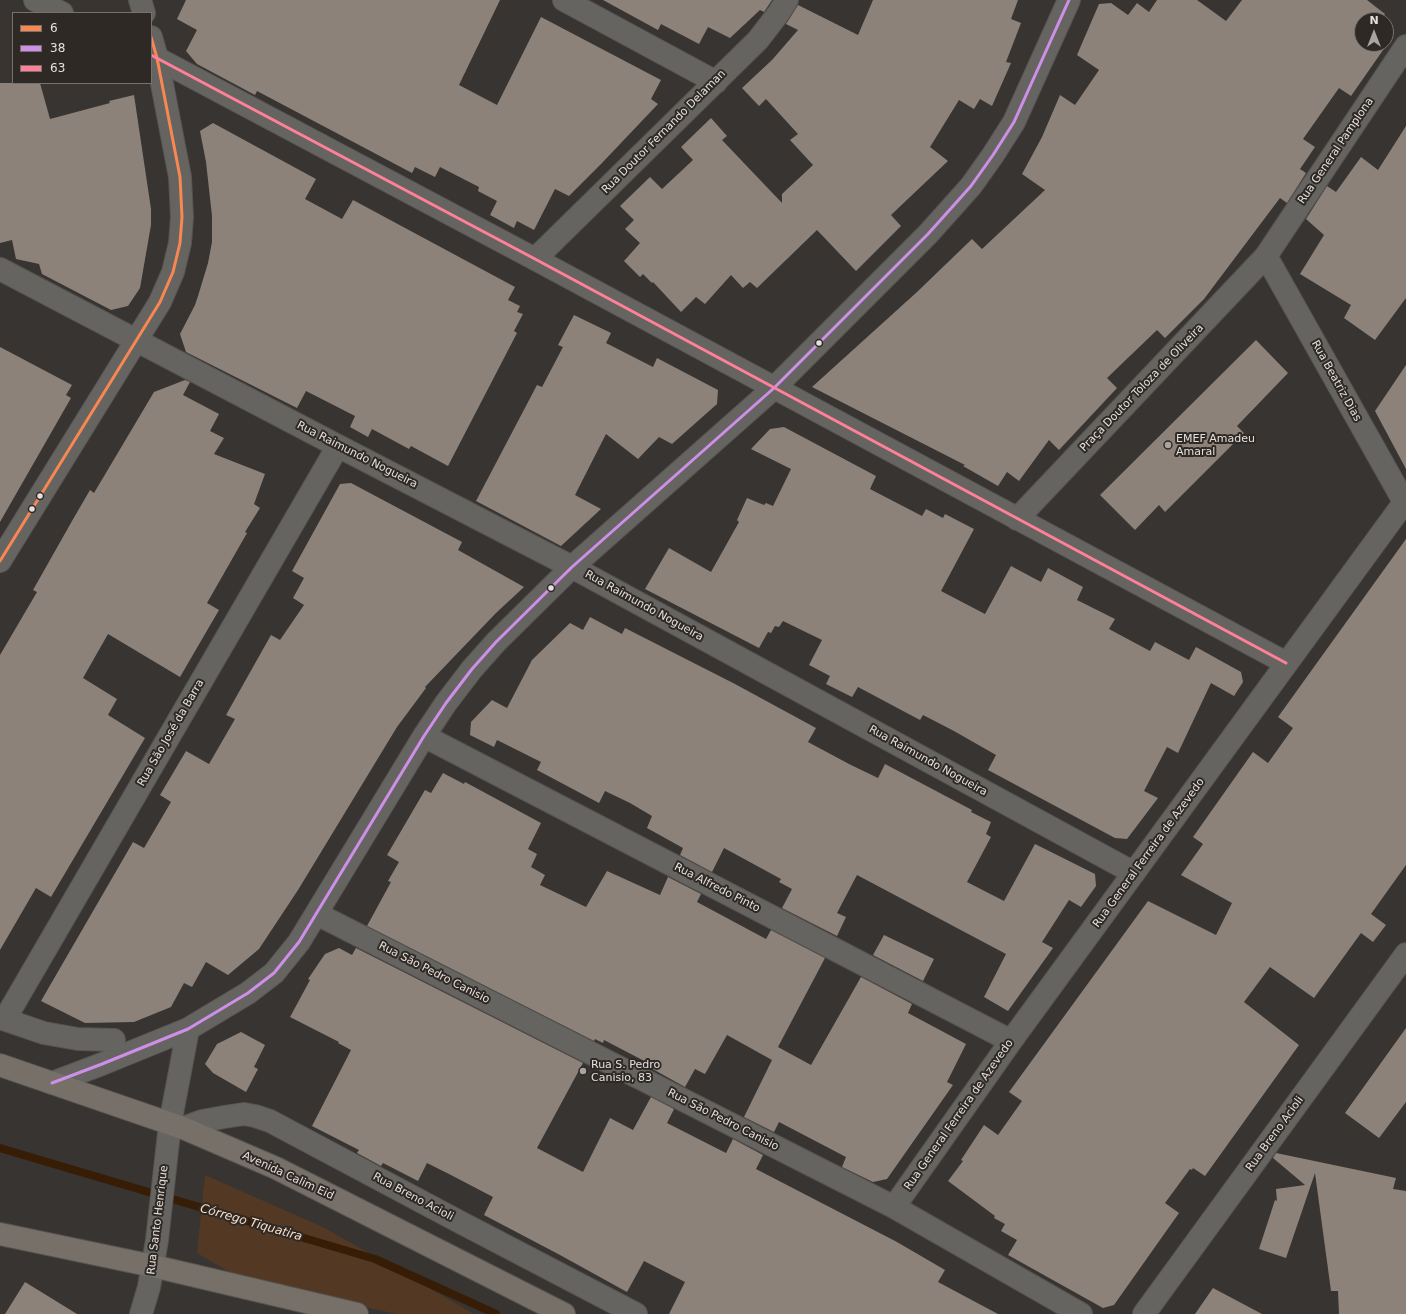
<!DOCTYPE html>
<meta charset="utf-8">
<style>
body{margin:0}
#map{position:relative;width:1406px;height:1314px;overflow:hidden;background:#373431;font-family:"DejaVu Sans",sans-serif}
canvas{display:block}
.legend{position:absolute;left:12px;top:12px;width:140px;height:72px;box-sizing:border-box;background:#2f2925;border:1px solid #77726f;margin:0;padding:5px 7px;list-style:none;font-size:12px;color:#e4e0dd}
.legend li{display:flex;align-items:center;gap:8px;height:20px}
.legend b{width:20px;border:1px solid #77726f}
.north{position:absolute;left:1354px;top:12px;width:40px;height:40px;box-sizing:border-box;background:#2f2925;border:1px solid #77726f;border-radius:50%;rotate:0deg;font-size:11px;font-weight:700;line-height:16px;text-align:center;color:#e4e0dd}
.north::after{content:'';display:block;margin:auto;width:14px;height:18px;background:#a7a4a1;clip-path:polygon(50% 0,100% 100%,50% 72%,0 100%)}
</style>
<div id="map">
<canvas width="1406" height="1314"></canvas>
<ul class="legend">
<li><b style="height:5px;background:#f88751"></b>6</li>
<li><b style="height:5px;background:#ce8fe9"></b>38</li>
<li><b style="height:5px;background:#ff8098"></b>63</li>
</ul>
<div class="north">N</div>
</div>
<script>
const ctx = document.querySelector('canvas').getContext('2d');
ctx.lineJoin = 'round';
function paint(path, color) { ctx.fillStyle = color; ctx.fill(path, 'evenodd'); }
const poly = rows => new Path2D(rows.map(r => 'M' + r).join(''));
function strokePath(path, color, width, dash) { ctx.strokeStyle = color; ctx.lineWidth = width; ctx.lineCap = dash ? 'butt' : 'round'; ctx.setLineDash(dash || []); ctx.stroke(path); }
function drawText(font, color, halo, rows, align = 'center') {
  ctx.font = font + ' "DejaVu Sans",sans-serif'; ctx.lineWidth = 4; ctx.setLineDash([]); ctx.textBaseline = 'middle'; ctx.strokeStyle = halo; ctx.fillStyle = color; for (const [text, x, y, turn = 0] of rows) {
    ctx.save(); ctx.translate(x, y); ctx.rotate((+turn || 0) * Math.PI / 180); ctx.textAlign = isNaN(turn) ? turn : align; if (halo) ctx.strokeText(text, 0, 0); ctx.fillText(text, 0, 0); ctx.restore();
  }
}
paint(poly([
 [205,1175,325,1228,474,1314,396,1314,241,1279,197,1253]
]), '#533924');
strokePath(poly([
 [0,1148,375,1259,496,1314]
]), '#371d05', 8);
paint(poly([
 [186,0,500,0,459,85,497,105,541,17,661,80,651,99,658,104,602,163,569,196,555,189,534,230,517,221,514,228,490,215,497,201,478,191,479,187,440,167,435,177,415,167,412,173,257,91,255,95,197,64,186,51,197,30,177,19],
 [603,0,772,0,764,12,760,10,730,38,708,27,699,44,661,24,658,30],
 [873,0,1018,0,1011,19,1021,23,1006,62,1011,63,992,106,980,99,974,109,959,100,930,147,948,161,891,215,901,226,856,271,817,230,757,288,750,282,743,288,731,275,705,304,696,297,681,312,653,282,652,283,643,274,640,277,624,261,640,243,625,229,634,220,620,206,650,177,662,189,693,160,681,147,711,118,727,136,722,140,782,203,782,194,813,165,790,140,798,134,766,99,759,106,742,88,772,60,798,30,786,24,798,5,858,35],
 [1157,0,1197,0,1226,21,1242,0,1367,0,1385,14,1381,20,1362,20,1362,44,1386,44,1386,42,1388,43,1351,96,1339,88,1303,139,1315,147,1300,169,1306,173,1287,203,1280,198,1204,299,1165,338,1157,330,1107,378,1117,388,1059,450,1049,440,1019,481,1007,472,998,486,963,466,965,465,812,387,917,292,972,239,982,249,1045,190,1022,174,1042,137,1060,95,1075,105,1099,70,1077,55,1099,4,1111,3,1128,15,1137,3,1149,12],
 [0,83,40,83,50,119,110,103,109,101,134,95,151,209,151,225,140,288,128,306,111,310,42,274,39,264,16,259,12,240,0,243],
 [213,123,316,179,305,199,342,219,353,200,515,287,508,300,520,306,517,312,523,314,514,331,517,333,448,466,411,446,409,449,372,429,368,437,350,427,355,416,306,391,297,408,186,352,180,334,195,305,198,296,208,263,212,242,212,216,206,162,200,131],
 [1406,126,1406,298,1375,340,1344,318,1351,305,1300,274,1324,235,1306,219,1327,186,1336,192,1361,157,1378,170],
 [574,315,611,333,606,343,653,367,657,358,718,390,717,404,672,444,659,437,638,459,606,434,575,495,601,509,561,546,476,501,537,385,542,387,563,347,558,345],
 [1256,340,1288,373,1237,426,1244,433,1165,512,1159,505,1135,530,1100,495],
 [0,347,72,385,66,395,71,398,0,522],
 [1406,365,1406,469,1375,411],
 [185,380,190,382,183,395,219,414,210,431,224,438,214,454,265,474,254,504,260,508,245,532,247,533,207,603,219,610,180,677,108,634,83,678,117,699,108,715,145,738,51,897,36,888,0,950,0,655,37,592,33,590,72,521,90,490,94,493,154,392],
 [784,427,876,476,870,489,922,516,926,509,943,518,945,514,974,529,941,591,985,614,1011,566,1041,582,1048,568,1083,587,1077,600,1115,619,1109,629,1150,651,1155,642,1189,660,1196,647,1241,672,1243,682,1234,696,1211,683,1178,753,1167,747,1144,791,1158,798,1127,839,1115,838,988,770,996,755,954,731,923,715,920,720,858,687,852,697,826,684,830,676,809,665,822,640,783,621,779,627,775,626,771,633,768,632,759,648,645,589,669,548,711,572,739,522,737,520,747,498,764,505,766,503,773,506,791,469,751,449,770,429],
 [351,483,462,542,458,550,524,587,496,613,425,687,426,688,397,727,298,890,259,949,228,975,206,962,192,987,184,983,171,1007,134,1022,85,1023,41,1001,133,842,144,848,171,802,160,795,186,751,209,764,235,719,226,715,271,635,280,640,304,605,293,598,304,578,292,571,340,484],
 [1406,539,1406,865,1371,914,1386,925,1373,942,1361,933,1314,998,1270,967,1244,1002,1299,1045,1205,1176,1193,1168,1192,1170,1190,1169,1165,1203,1179,1213,1114,1305,1103,1308,1008,1255,1017,1240,1001,1231,1005,1224,994,1218,995,1216,948,1181,963,1161,961,1160,984,1125,998,1135,1022,1101,1009,1092,1148,901,1216,935,1232,903,1181,875,1203,844,1193,837,1253,752,1268,763,1293,728,1278,717],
 [590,617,622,634,625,628,735,684,816,728,808,742,849,764,878,778,885,764,972,810,971,812,991,822,986,834,991,837,967,882,1004,901,1035,844,1095,874,1096,886,1081,907,1069,900,1042,942,1053,948,1008,1011,984,997,1006,954,857,875,837,913,846,917,837,936,782,908,792,889,779,882,781,879,724,848,712,872,680,855,683,848,647,828,652,816,630,803,605,791,599,803,537,770,541,762,497,740,494,747,470,735,471,722,492,700,507,708,532,660,570,623,583,630],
 [443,773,464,784,465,782,541,823,528,849,537,854,531,867,545,875,540,885,586,907,607,871,660,895,668,877,701,894,697,902,766,939,771,930,825,958,778,1047,811,1065,861,977,912,1004,908,1013,966,1044,947,1082,953,1085,887,1179,873,1182,842,1167,846,1157,779,1122,774,1132,744,1117,772,1060,727,1035,705,1074,695,1069,685,1087,649,1067,650,1064,604,1040,603,1043,595,1039,594,1041,367,926,391,882,388,881,399,862,387,855,425,790,431,793],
 [884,935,934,959,923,981,873,955],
 [339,948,352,955,356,948,583,1063,537,1148,583,1172,610,1118,633,1130,651,1097,674,1109,667,1123,726,1153,733,1139,763,1155,756,1169,897,1242,945,1270,938,1282,998,1314,669,1314,685,1282,644,1261,627,1292,560,1255,484,1215,493,1197,449,1174,427,1163,418,1181,383,1163,381,1166,357,1153,359,1150,312,1126,351,1050,338,1043,339,1042,290,1017,310,980,308,979,325,954],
 [1406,1028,1406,1102,1379,1138,1345,1113],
 [241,1032,265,1045,254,1067,258,1069,246,1092,213,1073,205,1064,217,1044],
 [1276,1153,1396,1178,1393,1189,1406,1191,1406,1314,1339,1314,1338,1291,1331,1291,1315,1173,1286,1258,1259,1249,1275,1200,1277,1201,1276,1189,1305,1185,1273,1158],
 [25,1282,77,1314,5,1314],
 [1213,1288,1262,1314,1195,1314]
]), '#8d827a');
const minor = poly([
 [35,0,62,13],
 [564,0,716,82],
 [151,55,535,259,1286,663],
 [1266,256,1406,505],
 [535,259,758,40,778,14,787,0],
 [0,269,338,446,572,567,1134,873],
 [1017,519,1266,256,1406,46],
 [424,736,1011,1041],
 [317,914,894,1207,1081,1314],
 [0,1018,44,1033,78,1039,114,1040],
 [5,1019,338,446],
 [52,1083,102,1064,188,1029,248,993,274,973,299,942,424,736,446,703,472,669,496,642,572,567,774,388,928,234,971,186,993,155,1014,122,1069,0],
 [183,1128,202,1121,224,1117,244,1114,255,1116,270,1121,456,1220,636,1314],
 [894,1207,1011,1041,1406,500],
 [141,1314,149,1287,157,1240,170,1124,188,1029],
 [1144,1314,1406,954]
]);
const tertiary = poly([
 [140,0,144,13],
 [0,561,160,302,173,272,180,243,182,217,180,177,157,58,151,37]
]);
const primary = poly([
 [0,1065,183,1128,276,1168,564,1314],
 [0,1234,153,1266,357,1314]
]);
strokePath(minor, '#565350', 24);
strokePath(tertiary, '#565350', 24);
strokePath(primary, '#565350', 24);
strokePath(minor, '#666461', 22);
strokePath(tertiary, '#666461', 22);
strokePath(primary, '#777069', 22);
strokePath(poly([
 [0,561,160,302,173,272,180,243,182,217,180,177,157,58,151,37]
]), '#f88751', 3);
strokePath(poly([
 [52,1083,102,1064,188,1029,248,993,274,973,299,942,424,736,446,703,472,669,496,642,572,567,774,388,928,234,971,186,993,155,1014,122,1069,0]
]), '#ce8fe9', 3);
strokePath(poly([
 [151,55,535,259,1286,663]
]), '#ff8098', 3);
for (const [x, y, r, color] of [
 [819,343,3.5,"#e4e0dd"],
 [1168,445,4,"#a7a4a1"],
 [40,496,3.5,"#e4e0dd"],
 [32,509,3.5,"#e4e0dd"],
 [551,588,3.5,"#e4e0dd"],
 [583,1071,4,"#a7a4a1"]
]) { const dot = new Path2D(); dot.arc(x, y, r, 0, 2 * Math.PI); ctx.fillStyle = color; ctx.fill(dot); strokePath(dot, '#2f2925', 1.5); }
drawText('11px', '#e4e0dd', '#2f2925', [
 ["Rua Doutor Fernando Delaman",664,132,-45],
 ["Rua General Pamplona",1336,151,-56],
 ["Rua Beatriz Dias",1336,381,61],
 ["Praça Doutor Toloza de Oliveira",1142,388,-46],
 ["Rua Raimundo Nogueira",357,455,27],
 ["Rua Raimundo Nogueira",644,606,29],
 ["Rua São José da Barra",171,733,-60],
 ["Rua Raimundo Nogueira",928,761,29],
 ["Rua General Ferreira de Azevedo",1149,853,-54],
 ["Rua Alfredo Pinto",717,888,27],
 ["Rua São Pedro Canisio",434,973,27],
 ["Rua General Ferreira de Azevedo",959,1115,-55],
 ["Rua São Pedro Canisio",723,1120,27],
 ["Rua Breno Acioli",1275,1134,-54],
 ["Avenida Calim Eid",288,1176,25],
 ["Rua Breno Acioli",413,1197,28],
 ["Rua Santo Henrique",158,1220,-83]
]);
drawText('11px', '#e4e0dd', '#2f2925', [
 ["EMEF Amadeu",1176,439],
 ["Amaral",1176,452],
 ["Rua S. Pedro",591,1065],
 ["Canisio, 83",591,1078]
], 'left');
drawText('italic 12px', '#f9dec9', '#2f2925', [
 ["Córrego Tiquatira",251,1223,16]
]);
</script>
